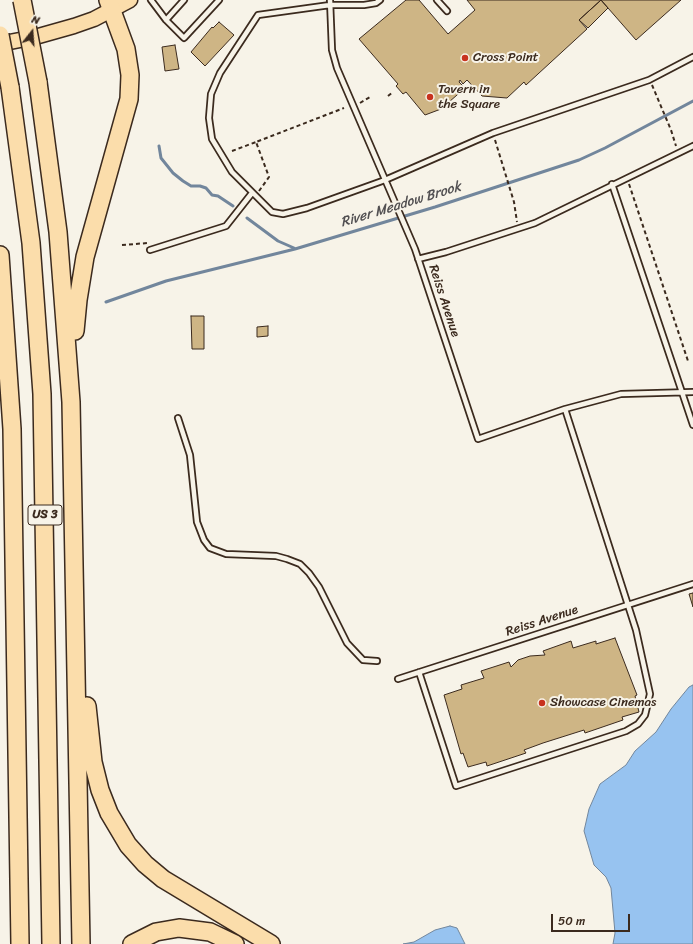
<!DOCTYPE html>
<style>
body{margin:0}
#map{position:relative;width:693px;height:944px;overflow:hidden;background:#f7f3e8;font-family:Sriracha,sans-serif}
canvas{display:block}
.north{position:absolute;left:12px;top:12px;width:40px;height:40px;-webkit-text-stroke:3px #f7f3e8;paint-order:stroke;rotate:17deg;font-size:11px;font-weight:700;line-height:16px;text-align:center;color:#3b2a1e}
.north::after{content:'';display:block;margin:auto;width:14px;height:18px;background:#3b2a1e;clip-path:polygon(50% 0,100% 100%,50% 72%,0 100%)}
.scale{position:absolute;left:551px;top:914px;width:79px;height:18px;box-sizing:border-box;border:2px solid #3b2a1e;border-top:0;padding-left:5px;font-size:12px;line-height:14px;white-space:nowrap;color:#3b2a1e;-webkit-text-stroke:3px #f7f3e8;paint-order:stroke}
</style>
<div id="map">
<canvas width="693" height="944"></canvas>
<div class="north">N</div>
<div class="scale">50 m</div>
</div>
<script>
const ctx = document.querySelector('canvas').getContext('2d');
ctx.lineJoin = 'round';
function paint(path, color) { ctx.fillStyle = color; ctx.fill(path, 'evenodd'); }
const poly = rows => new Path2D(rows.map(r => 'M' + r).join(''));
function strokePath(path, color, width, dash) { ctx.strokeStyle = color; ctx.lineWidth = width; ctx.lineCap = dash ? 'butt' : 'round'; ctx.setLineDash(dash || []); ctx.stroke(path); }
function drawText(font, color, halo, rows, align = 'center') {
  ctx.font = font + ' Sriracha,sans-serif'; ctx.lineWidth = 4; ctx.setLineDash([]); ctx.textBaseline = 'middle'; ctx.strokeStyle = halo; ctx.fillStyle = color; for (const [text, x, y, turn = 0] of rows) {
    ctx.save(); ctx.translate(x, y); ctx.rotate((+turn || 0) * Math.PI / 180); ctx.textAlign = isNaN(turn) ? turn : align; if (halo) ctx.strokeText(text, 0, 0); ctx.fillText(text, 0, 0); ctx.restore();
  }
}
const water = poly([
 [693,685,693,944,613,944,615,933,611,888,606,877,594,865,584,831,589,809,600,784,626,765,635,751,656,732,671,709,689,687,693,685],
 [450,926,457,928,465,944,403,944,414,942,435,930,450,926]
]);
paint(water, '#97c3f0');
strokePath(water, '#72869c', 1);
strokePath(poly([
 [159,146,161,158,173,173,183,181,191,186,200,186,206,188,212,195,218,196,233,206],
 [247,218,278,241,294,248],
 [106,302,166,281,295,249,435,207,579,160,605,148,693,101]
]), '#72869c', 3);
const building = poly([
 [406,0,419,0,448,34,475,10,467,0,681,0,636,40,601,0,579,20,587,29,526,85,524,82,507,98,482,96,467,80,463,84,460,80,459,82,465,88,441,109,425,115,406,92,403,94,396,86,398,84,359,39,406,0],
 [601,0,608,8,588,28,579,20,601,0],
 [219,22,234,35,205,66,191,52,212,27,213,28,219,22],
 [175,45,179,69,165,71,162,47,175,45],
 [191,316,204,316,204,349,192,349,191,316],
 [268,326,268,336,257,337,257,327,268,326],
 [693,593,693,607,689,594,693,593],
 [615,638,637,695,635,696,639,712,622,717,623,720,585,733,584,730,543,743,524,750,526,753,487,766,486,762,468,767,463,753,461,754,444,695,462,689,461,685,484,678,481,671,509,662,511,667,518,660,530,656,545,655,543,651,571,641,573,648,596,641,596,644,615,638]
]);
paint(building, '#ceb585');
strokePath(building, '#3b2a1e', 1);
const lane = poly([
 [151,0,166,20,184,38,219,0],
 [330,0,332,50,337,68,415,249,478,439,565,409,621,394,693,392],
 [380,0,376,3,364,5,330,5,258,15,220,73,211,94,209,118,212,139,232,172,272,212,283,214,307,208,385,180,493,133,649,80,693,57],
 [437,0,447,11],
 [166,20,184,0],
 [612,184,693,425],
 [150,250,226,226,252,193],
 [418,259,446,252,535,223,693,146],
 [178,418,190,455,197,522,204,540,210,548,226,554,276,556,287,559,300,564,309,573,319,587,347,643,363,660,377,661],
 [419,672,456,786,626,731,638,724,645,715,650,694,636,630,565,409],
 [398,679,693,584]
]);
const primary = poly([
 [0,44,35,37,74,26,94,19,130,0]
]);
const highway = poly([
 [38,82,58,232,71,402,81,944],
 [10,87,31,243,42,394,51,944],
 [0,255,12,429,20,944],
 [75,331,78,300,85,257,129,99,130,75,126,49,108,0],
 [87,706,93,762,100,790,109,813,128,845,145,864,163,879,271,944],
 [132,944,156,932,179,928,210,932,235,944]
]);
strokePath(lane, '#3b2a1e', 8);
strokePath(primary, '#3b2a1e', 17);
strokePath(highway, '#3b2a1e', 20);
strokePath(poly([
 [652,85,671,130,676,146],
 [388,96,393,92],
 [360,103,370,97],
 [495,140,514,202,517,222],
 [232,151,256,142],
 [629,184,688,361],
 [259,191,269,177,256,142,344,108],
 [122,245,148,243]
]), '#3b2a1e', 2, [4, 3]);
strokePath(lane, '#f7f3e8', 4.5);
strokePath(primary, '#fbddab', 14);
strokePath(highway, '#fbddab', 17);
const highwayBridge = poly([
 [22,0,38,82],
 [0,35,10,87]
]);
strokePath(highwayBridge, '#3b2a1e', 20, []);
strokePath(highwayBridge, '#fbddab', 17);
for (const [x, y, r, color] of [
 [465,58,4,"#c8321e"],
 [430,97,4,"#c8321e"],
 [542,703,4,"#c8321e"]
]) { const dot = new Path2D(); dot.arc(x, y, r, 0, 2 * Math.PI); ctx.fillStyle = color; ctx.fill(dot); strokePath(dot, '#f7f3e8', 1.5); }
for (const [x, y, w] of [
 [45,515,34]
]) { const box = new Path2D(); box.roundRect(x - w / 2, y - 10, w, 20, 3); ctx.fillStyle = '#f7f3e8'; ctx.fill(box); strokePath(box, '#3b2a1e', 1); }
drawText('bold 12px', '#3b2a1e', null, [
 ["US 3",45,515]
]);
drawText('13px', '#3b2a1e', '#f7f3e8', [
 ["Cross Point",473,58],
 ["Tavern in",438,90],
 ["the Square",438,105],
 ["Showcase Cinemas",550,703]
], 'left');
drawText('13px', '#3b2a1e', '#f7f3e8', [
 ["Reiss Avenue",444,301,72],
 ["Reiss Avenue",542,621,-18]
]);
drawText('italic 14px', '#525052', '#f7f3e8', [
 ["River Meadow Brook",401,205,-17]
]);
</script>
